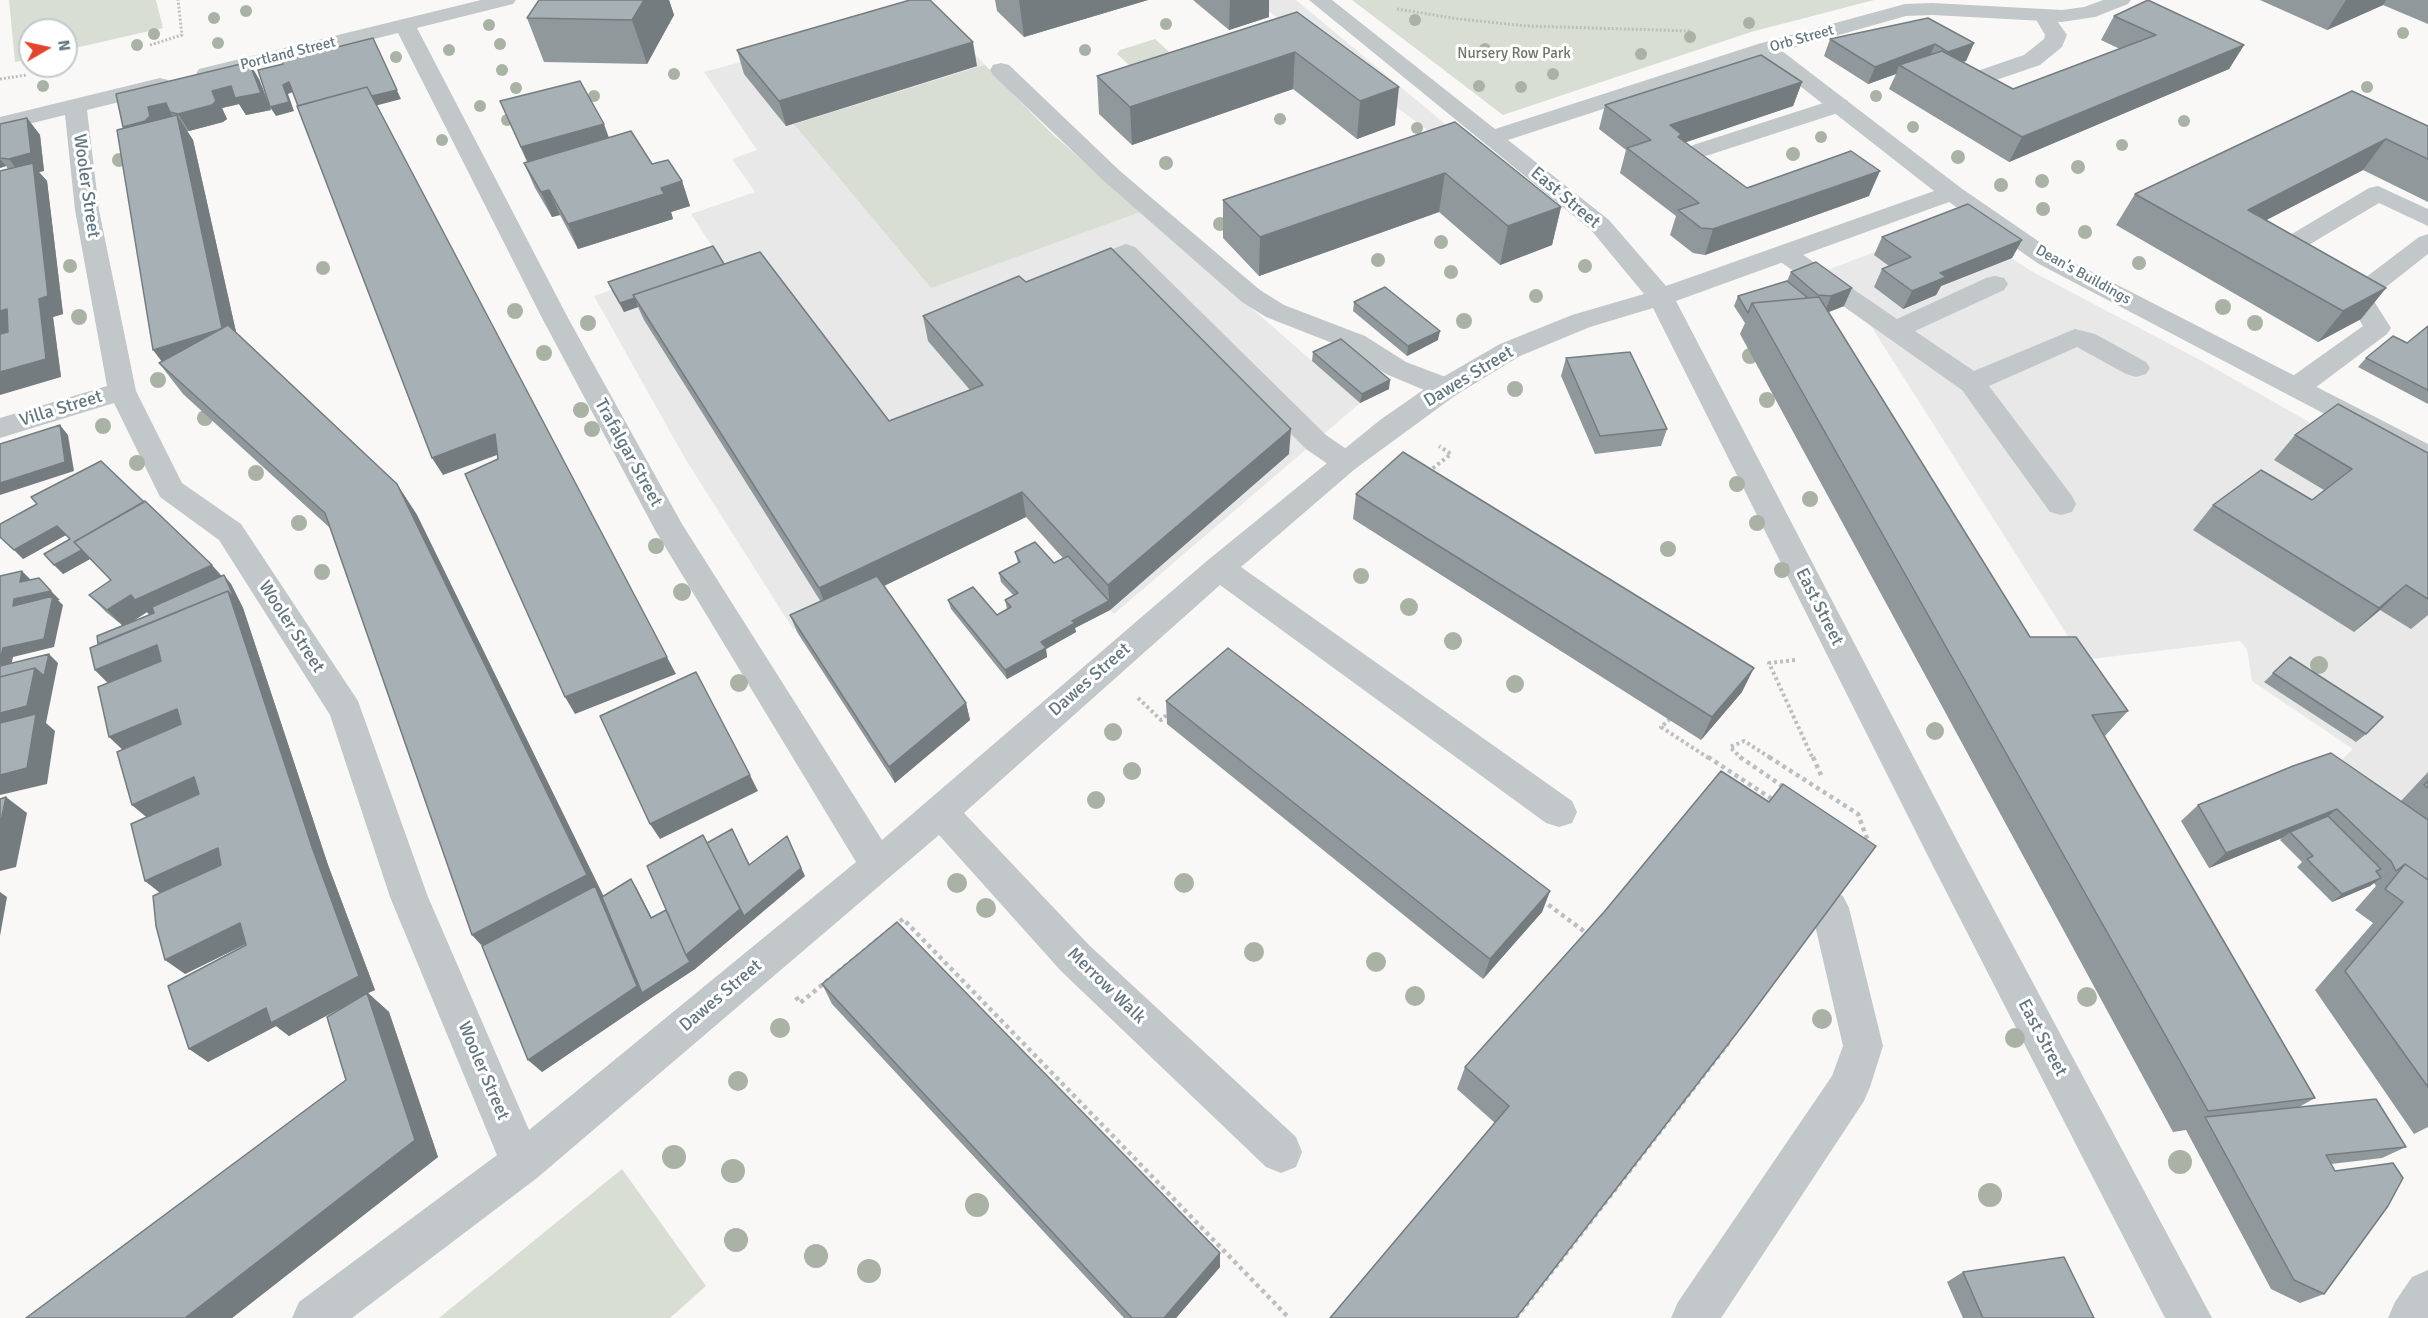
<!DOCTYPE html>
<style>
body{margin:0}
#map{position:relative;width:2428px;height:1318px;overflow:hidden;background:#f9f8f6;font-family:Signika,sans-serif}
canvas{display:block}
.north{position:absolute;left:18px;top:18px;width:60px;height:60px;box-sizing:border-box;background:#fff;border:2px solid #c1c9cd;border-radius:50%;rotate:81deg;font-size:16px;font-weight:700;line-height:24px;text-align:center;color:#647781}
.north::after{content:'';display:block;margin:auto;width:21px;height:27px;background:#e2452d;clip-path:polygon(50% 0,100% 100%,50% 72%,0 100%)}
</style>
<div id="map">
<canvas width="2428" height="1318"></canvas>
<div class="north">N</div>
</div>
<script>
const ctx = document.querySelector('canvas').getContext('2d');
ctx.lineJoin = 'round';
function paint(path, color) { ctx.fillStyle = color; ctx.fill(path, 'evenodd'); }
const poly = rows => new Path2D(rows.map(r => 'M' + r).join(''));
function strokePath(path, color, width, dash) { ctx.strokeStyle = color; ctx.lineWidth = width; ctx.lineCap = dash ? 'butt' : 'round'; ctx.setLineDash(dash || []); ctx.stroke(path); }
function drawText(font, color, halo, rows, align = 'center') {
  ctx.font = font + ' Signika,sans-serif'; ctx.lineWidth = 6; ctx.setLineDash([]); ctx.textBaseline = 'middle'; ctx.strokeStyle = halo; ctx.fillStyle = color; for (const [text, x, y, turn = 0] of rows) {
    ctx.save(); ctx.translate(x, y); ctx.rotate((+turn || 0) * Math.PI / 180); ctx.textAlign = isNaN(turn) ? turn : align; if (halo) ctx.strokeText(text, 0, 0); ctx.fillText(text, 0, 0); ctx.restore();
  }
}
paint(poly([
 [1254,0,1296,0,1474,148,1459,154],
 [932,10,1049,131,1360,403,1114,614,1026,517,793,629,686,460,594,296,717,254,691,214,755,192,732,159,757,150,704,72],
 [1956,221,2031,271,2202,361,2428,490,2428,846,2325,776,2353,749,2252,681,2247,649,2240,641,2083,660,1871,326,1809,277]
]), '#e7e8e7');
paint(poly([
 [9,0,156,0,163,28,66,50,66,30,30,30,30,59,15,62],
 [1352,0,1874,0,1751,32,1503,115],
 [1155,39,1178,60,1141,76,1117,54,1120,50],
 [985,65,1049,131,1140,212,931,288,794,124],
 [622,1169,706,1286,670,1318,439,1318]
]), '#d9ded5');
strokePath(poly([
 [1397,9,1459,19,1527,26,1691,31],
 [150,45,182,35,178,0],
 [0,79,27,75]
]), '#bcbfc1', 3, [2, 2]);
strokePath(poly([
 [1428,472,1451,454,1439,446],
 [1795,660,1769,663,1813,759],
 [1138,698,1161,720,1170,712]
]), '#bcbfc1', 4, [3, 3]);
strokePath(poly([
 [1813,757,1821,775],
 [1542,900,1589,935],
 [796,997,800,1003,903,919,1289,1318]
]), '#bcbfc1', 4.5, [4, 4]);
paint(poly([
 [2044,10,2051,12,2067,35,2062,47,2040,65,1996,80,1988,82,1980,80,1977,75,1980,70,2024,55,2044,39,2045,35,2034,16,2037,12,2044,10],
 [1001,63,1009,65,1120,171,1260,290,1284,305,1365,336,1406,362,1456,381,1460,388,1456,395,1446,397,1436,395,1386,374,1345,348,1266,317,1242,302,1104,181,993,75,990,70,993,65,1001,63],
 [1839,98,1847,100,1850,105,1847,110,1709,155,1701,157,1693,155,1689,150,1693,145,1839,98],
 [2378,186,2428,209,2428,226,2379,203,2297,252,2308,261,2304,266,2295,269,2286,266,2270,257,2266,252,2270,247,2369,188,2378,186],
 [2428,234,2428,254,2372,298,2391,328,2387,334,2307,394,2297,396,2287,394,2283,387,2287,380,2363,326,2345,296,2349,290,2419,237,2428,234],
 [1126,244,1135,247,1326,435,1355,455,1360,462,1355,469,1345,472,1335,469,1306,449,1122,263,1078,279,1069,277,1065,271,1069,265,1126,244],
 [1784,245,1793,248,1897,319,1986,278,1995,276,2004,278,2008,284,2004,290,1915,331,1974,371,2075,329,2095,334,2146,362,2150,368,2146,374,2136,377,2126,374,2077,347,1989,386,2072,496,2076,504,2072,512,2061,515,2050,512,1962,390,1775,258,1771,253,1775,248,1784,245],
 [1830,891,1843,896,1849,908,1883,1046,1870,1087,1864,1101,1721,1318,1671,1318,1678,1302,1832,1076,1843,1046,1811,908,1817,896,1830,891]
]), '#c2c7ca');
paint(poly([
 [481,0,516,0,513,4,417,28,568,318,682,524,882,840,1208,560,1380,420,1436,381,1500,344,1572,315,1644,294,1591,230,1309,0,1332,0,1495,129,1758,44,1905,4,1933,3,2062,10,2084,7,2103,0,2131,0,2128,4,2095,17,2062,22,1933,15,1906,16,1782,51,1961,188,2057,254,2428,444,2428,466,2418,463,2039,264,1949,202,1676,301,1961,848,2212,1318,2165,1318,1935,870,1653,308,1590,327,1520,356,1456,395,1355,469,1241,567,1572,801,1577,812,1572,823,1559,827,1546,823,1220,585,964,813,1089,945,1296,1137,1302,1152,1296,1167,1281,1173,1266,1167,1061,971,939,835,537,1178,352,1318,292,1318,299,1302,497,1155,390,897,330,715,219,540,160,497,114,403,0,438,0,418,107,386,75,210,65,115,0,131,0,117,160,78,168,80,171,85,168,90,87,110,99,210,136,391,182,483,241,524,358,701,428,897,529,1130,856,862,655,530,542,318,398,33,207,81,199,79,196,74,199,69,481,0],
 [1763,57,1934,191,1666,286,1609,220,1508,140,1763,57]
]), '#c2c7ca');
paint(poly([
 [2428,1270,2428,1318,2388,1318,2395,1302,2412,1277,2428,1270]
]), '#c2c7ca');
strokePath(poly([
 [1670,719,1661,727,1710,759],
 [1742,759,1730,747,1744,741,1772,759]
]), '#bcbfc1', 4, [3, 3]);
strokePath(poly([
 [1708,757,1775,801],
 [1740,757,1785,788],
 [1769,757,1858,814,1869,844],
 [1516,1318,1730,1041]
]), '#bcbfc1', 4.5, [4, 4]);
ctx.fillStyle = '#aab2a5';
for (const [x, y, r] of [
 [246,11,6],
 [214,18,6],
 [1415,20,6],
 [1749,23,6],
 [1166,24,6],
 [489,25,6],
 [2403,33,6],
 [154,34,6],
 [1690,37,6],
 [218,43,6],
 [500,44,6],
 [137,45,6],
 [1485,49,6],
 [449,50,6],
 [1085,50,6],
 [1641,54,6],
 [396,57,6],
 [502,70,6],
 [674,74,6],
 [1553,74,6],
 [43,86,6],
 [1479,86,6],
 [1521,87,6],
 [2367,87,6],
 [516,88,6],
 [594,96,6],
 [1876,96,6],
 [480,106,6],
 [1280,119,6],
 [507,120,6],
 [2184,121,6],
 [1913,127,6],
 [1417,128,6],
 [1821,137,6],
 [442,140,6],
 [2122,145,6],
 [1793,154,7],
 [1958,157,7],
 [119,160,7],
 [1166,163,7],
 [2078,167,7],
 [2042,181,7],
 [2001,185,7],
 [2043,209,7],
 [1220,224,7],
 [2085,232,7],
 [1441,242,7],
 [1378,260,7],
 [2139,263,7],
 [70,266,7],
 [1585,266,7],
 [323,268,7],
 [1451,272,7],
 [1536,296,7],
 [2223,307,8],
 [515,311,8],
 [79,317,8],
 [1464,321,8],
 [588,323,8],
 [2255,323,8],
 [544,353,8],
 [1750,356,8],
 [158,380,8],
 [1515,389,8],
 [1767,400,8],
 [581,410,8],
 [205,418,8],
 [103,426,8],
 [592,429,8],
 [137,463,8],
 [256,473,8],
 [1737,484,8],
 [1810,499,8],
 [299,523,8],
 [1757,523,8],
 [656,546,8],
 [1668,549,8],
 [1782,570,8],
 [322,572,8],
 [1361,576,8],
 [682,592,9],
 [1409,607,9],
 [1453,641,9],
 [2319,665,9],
 [739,683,9],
 [1515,684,9],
 [1935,731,9],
 [1113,732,9],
 [1132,771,9],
 [1096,800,9],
 [957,883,10],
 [1184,883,10],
 [986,908,10],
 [1254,952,10],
 [1376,962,10],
 [1415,996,10],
 [2087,997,10],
 [1822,1019,10],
 [780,1028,10],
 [2015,1038,10],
 [738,1081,10],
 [674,1157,12],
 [2180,1162,12],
 [733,1171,12],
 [1990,1195,12],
 [977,1205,12],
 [736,1240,12],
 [816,1256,12],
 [869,1271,12]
]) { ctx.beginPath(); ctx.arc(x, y, r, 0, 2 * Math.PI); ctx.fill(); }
paint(poly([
 [539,0,669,0,674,15,647,64,544,62,527,18],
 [995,0,1148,0,1024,37,997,11],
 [1193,0,1269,0,1269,17,1229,30],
 [2260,0,2428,0,2428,24,2383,5,2327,30],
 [1297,12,1395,125,1357,139,1293,89,1132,145,1099,114,1097,76],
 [2114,16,2244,45,2229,69,2009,162,1889,89,1896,74,1868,84,1824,56,1830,39,1974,43,1966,61,1963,62,2013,89,2120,49,2101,40],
 [737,50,977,66,786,126,744,74],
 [259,79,271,110,246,115,239,104,222,108,227,119,223,122,189,131,187,131,193,140,236,332,397,484,417,515,603,896,636,887,652,918,666,910,707,843,732,829,750,865,805,876,695,969,648,1000,542,1072,482,946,472,935,330,528,183,394,159,363,162,361,124,129],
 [1802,82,1793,106,1685,142,1747,188,1869,196,1705,255,1693,253,1670,235,1676,216,1620,173,1626,150,1599,129,1605,105],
 [500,101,609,138,682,181,690,206,671,212,673,219,578,249,560,215,552,217,535,188,524,163,527,162],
 [27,118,40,135,44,171,39,172,47,181,63,314,53,317,61,377,8,331,0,334,0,171,8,169,6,166,0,168,0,124],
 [1455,122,1561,207,1552,245,1500,265,1439,212,1259,276,1223,238,1223,200],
 [2428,126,2428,202,2363,170,2266,220,2386,288,2361,319,2318,342,2116,225,2135,194],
 [1882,237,2022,240,2012,258,1941,286,1936,295,1903,309,1874,287,1882,269,1889,266,1874,255],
 [1816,262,1844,306,1828,312,2030,637,2128,711,2104,737,2315,1098,2299,1107,2406,1147,2382,1158,2331,1164,2324,1294,2300,1303,2271,1289,2186,1130,2173,1132,1740,334,1745,323,1734,306,1738,296,1787,281,1791,272],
 [724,264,889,421,970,390,928,341,923,316,1026,282,1289,454,1110,610,1075,628,1076,632,1046,649,1047,657,1007,679,951,609,948,600,997,615,1007,609,1005,600,1014,596,1001,582,999,573,1018,563,1015,552,1054,563,1063,558,1026,517,884,586,966,703,970,720,895,783,797,632,790,615,821,602,644,320,638,307,624,312,612,291,608,282],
 [1354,302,1438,340,1407,356,1353,311],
 [2428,326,2428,404,2358,367,2366,358,2407,343],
 [1313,352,1389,389,1360,403,1312,361],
 [1566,358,1667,429,1661,446,1595,454,1561,376],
 [2295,435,2428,453,2428,615,2411,629,2380,610,2354,632,2193,530,2213,505,2312,500,2324,490,2274,460],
 [1356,494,1742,692,1701,740,1353,519],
 [37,504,222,576,231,584,243,608,328,865,375,990,368,993,389,1012,438,1157,232,1318,26,1318,346,1080,351,1002,289,1036,276,1026,208,1062,246,945,246,944,185,974,161,893,145,881,147,817,132,805,122,750,108,683,95,670,98,644,123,626,106,612,89,595,111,580,90,559,63,574,70,539,66,535,23,559],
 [147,612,149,615,130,623],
 [2290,657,2366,734,2356,742,2264,682],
 [1166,701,1550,891,1542,912,1483,979,1167,724],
 [2428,772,2428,1127,2414,1134,2315,990,2373,923,2355,910,2376,886,2374,883,2370,886,2332,902,2297,867,2302,862,2280,840,2282,838,2209,868,2181,821,2198,805,2401,801],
 [1604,912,1516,1318,1495,1123,1457,1089,1465,1067],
 [822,984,1220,1267,1176,1318,1124,1318,832,1004],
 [1963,1272,2094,1318,1963,1318,1947,1282]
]), '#90989c');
paint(poly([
 [644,0,669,0,674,15,647,64,632,20],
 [1019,0,1148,0,1024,37],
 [1230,0,1269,0,1269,17,1229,30],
 [2346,0,2386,0,2383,5,2327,30],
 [373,38,401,99,307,124],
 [973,42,977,66,786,126,779,101],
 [1974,43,1966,61,1940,69,1948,52],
 [1935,44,1928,61,1899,65,1896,74,1868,84,1875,67],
 [2244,45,2229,69,2009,162,2022,137],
 [1295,52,1293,89,1132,145,1130,107],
 [249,62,259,79,271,110,246,115,239,104,222,108,227,119,223,122,189,131,178,114],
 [289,82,295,91,288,94,294,111,276,116,270,107,283,85],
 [1802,82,1793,106,1678,145,1670,125],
 [1399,87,1395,125,1357,139,1360,101],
 [166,103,170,112,176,121,135,144,123,127,148,107],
 [177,115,193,140,241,354,172,375,153,350],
 [27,118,40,135,44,171,39,172,47,181,63,314,53,317,61,377,0,395,0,372,46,359,22,176,9,159],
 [604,124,613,149,532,171,521,147],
 [2386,139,2363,170,2226,241,2248,210],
 [0,159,6,166,0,168],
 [1880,171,1869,196,1705,255,1713,229],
 [1445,173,1439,212,1259,276,1260,237],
 [682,181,690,206,671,212,673,219,578,249,568,224,661,188],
 [549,190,560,215,552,217,541,192],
 [1561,207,1552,245,1500,265,1508,226],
 [2022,240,2012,258,1941,286,1936,295,1903,309,1912,291,1940,273],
 [1852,288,1844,306,1824,314,1831,296],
 [2386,288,2361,319,2318,342,2343,311],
 [635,298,638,307,624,312,620,303],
 [7,309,22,327,0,334,0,311],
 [1440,331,1438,340,1407,356,1408,346],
 [1390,380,1389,389,1360,403,1362,394],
 [60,425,68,435,74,471,0,495,0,483],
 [1291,429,1289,454,1110,610,1108,585],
 [495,434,505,452,443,475,432,458],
 [397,484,417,515,606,901,686,955,703,835,712,851,744,916,787,836,805,876,695,969,648,1000,542,1072,528,1060,496,960,472,935],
 [1022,492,1026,517,828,613,819,588],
 [57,526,66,535,23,559,14,550],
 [82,550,90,559,63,574,54,565],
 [212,565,227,582,224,575,231,584,243,608,328,865,375,990,368,993,389,1012,438,1157,232,1318,185,1318,415,1140,367,994,289,1036,276,1026,208,1062,189,1049,313,850,228,591,227,582,152,617,147,612,124,627,107,610,131,595],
 [22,571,31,580,20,582],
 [2406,585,2380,610,2354,632,2379,608],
 [51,591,60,600,58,600,63,605,54,647,13,657,9,675,0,667,0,661,14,599],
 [1109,601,1110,610,1075,628,1076,632,1046,649,1047,657,1007,679,1005,670,1041,642,1072,621],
 [157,645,174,661,112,687,95,670],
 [49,654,58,663,46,723,55,731,47,784,0,795,0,713,35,668],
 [667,657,676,674,575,714,565,697],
 [1754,668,1742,692,1701,740,1712,717],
 [966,703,970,720,895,783,889,767],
 [177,709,194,725,127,754,109,737],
 [750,775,758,791,660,839,650,824],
 [194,777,211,793,151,821,132,805],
 [6,797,27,813,16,867,0,871,0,826],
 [2337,809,2318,824,2290,832,2282,838,2209,868,2226,853],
 [218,848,236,863,164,896,145,881],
 [2381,878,2370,886,2332,902,2342,894],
 [631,879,636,887,656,926,651,918],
 [1550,891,1542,912,1483,979,1490,959],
 [0,892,7,897,0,936],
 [240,923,258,938,185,974,165,960],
 [1220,1253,1220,1267,1176,1318,1164,1318]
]), '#757c7f');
const building = poly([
 [539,0,644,0,632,20,527,18,539,0],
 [910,0,930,0,973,42,779,101,737,50,910,0],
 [2148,0,2244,45,2022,137,1899,65,1942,51,2013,89,2156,35,2114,16,2148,0],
 [1297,12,1399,87,1360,101,1295,52,1130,107,1097,76,1297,12],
 [1928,18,1974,43,1948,52,1935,44,1875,67,1830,39,1928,18],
 [373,38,397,90,372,96,367,87,298,106,289,82,283,85,289,102,270,107,258,70,283,64,282,61,373,38],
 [1761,55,1802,82,1670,125,1681,134,1678,137,1747,188,1851,151,1880,171,1713,229,1701,228,1678,210,1699,203,1627,148,1651,140,1605,105,1761,55],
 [249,62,261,93,235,98,231,86,212,91,216,101,212,105,178,114,170,112,166,103,148,107,150,116,145,121,123,127,116,94,249,62],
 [580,81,604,124,521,147,500,101,580,81],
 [367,87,667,657,565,697,465,474,498,459,495,434,432,458,297,106,367,87],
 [2352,91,2428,126,2428,159,2386,139,2248,210,2386,288,2343,311,2135,194,2352,91],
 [177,115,222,328,218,330,153,350,117,130,177,115],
 [27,118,31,153,9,159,0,158,0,124,27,118],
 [1455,122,1561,207,1508,226,1445,173,1260,237,1223,200,1455,122],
 [631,131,652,164,668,160,682,181,661,188,664,194,568,224,549,190,541,192,524,163,631,131],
 [33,163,48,296,39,299,46,359,0,372,0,334,8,332,7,309,0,311,0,171,33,163],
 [1968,204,2022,240,1940,273,1946,277,1912,291,1882,269,1911,257,1882,237,1968,204],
 [713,246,724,264,633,295,635,298,620,303,608,282,713,246],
 [1111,248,1291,429,1108,585,1022,492,819,588,633,295,760,252,889,421,983,385,923,316,1019,276,1026,282,1111,248],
 [1816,262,1852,288,1831,296,1818,295,1791,272,1816,262],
 [1787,281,1808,298,1752,303,1748,313,1738,296,1787,281],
 [1385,287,1440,331,1408,346,1354,302,1385,287],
 [1819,297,2030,637,2076,637,2128,711,2092,715,2315,1098,2208,1111,1752,303,1819,297],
 [228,325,397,484,587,875,472,935,325,513,159,363,228,325],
 [2428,326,2428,390,2366,358,2393,336,2407,343,2428,326],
 [1341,339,1390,380,1362,394,1313,352,1341,339],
 [1630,352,1667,429,1600,436,1566,358,1630,352],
 [2338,404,2428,453,2428,599,2406,585,2379,608,2213,505,2261,470,2312,500,2352,469,2295,435,2338,404],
 [60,425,65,462,0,483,0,444,60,425],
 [1403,452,1754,668,1712,717,1356,494,1403,452],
 [101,461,144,502,74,542,82,550,54,565,44,554,70,539,57,526,14,550,0,537,0,524,37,504,31,497,101,461],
 [145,501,212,565,135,600,131,595,107,610,89,595,111,580,74,542,145,501],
 [1035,542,1054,563,1068,556,1109,601,1072,621,1075,623,1041,642,1046,648,1005,670,948,600,973,587,997,615,1011,607,1005,600,1018,593,999,573,1020,562,1015,552,1035,542],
 [22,571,20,582,39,578,51,591,14,599,13,606,53,596,44,639,3,648,0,661,0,576,22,571],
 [224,575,235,599,228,591,98,644,97,636,154,613,152,607,224,575],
 [877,576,966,703,889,767,790,615,877,576],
 [228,591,313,850,359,976,271,1023,266,1008,189,1049,168,986,246,945,240,923,165,960,156,926,153,896,221,865,218,848,145,881,131,824,199,794,194,777,132,805,117,752,181,724,179,716,177,709,109,737,98,687,161,661,157,645,95,670,90,648,228,591],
 [1228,648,1550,891,1490,959,1166,701,1228,648],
 [49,654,44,676,35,668,0,677,0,666,49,654],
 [2290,657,2383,717,2366,734,2273,673,2290,657],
 [35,668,27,706,0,713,0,677,35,668],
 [696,672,750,775,650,824,600,716,696,672],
 [36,714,27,768,0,775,0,723,36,714],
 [2331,753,2428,820,2428,880,2405,864,2396,871,2391,861,2337,809,2226,853,2198,805,2293,766,2331,753],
 [1721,771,1769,802,1783,784,1876,846,1746,1021,1516,1318,1330,1318,1509,1106,1465,1067,1604,912,1721,771],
 [2428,781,2428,788,2424,785,2428,781],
 [6,797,0,826,0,799,6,797],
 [2328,816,2381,869,2376,871,2381,878,2342,894,2307,859,2313,856,2290,832,2328,816],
 [732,829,749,865,787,836,801,868,744,916,707,843,732,829],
 [703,835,740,909,686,955,647,866,703,835],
 [2405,864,2428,880,2428,1087,2345,971,2403,902,2385,889,2405,864],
 [631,879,651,918,666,910,686,955,690,962,642,993,602,897,631,879],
 [595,886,637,986,528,1060,482,946,595,886],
 [897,922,1220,1253,1164,1318,1132,1318,822,984,897,922],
 [367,993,415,1140,185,1318,26,1318,346,1080,327,1017,367,993],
 [2376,1099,2406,1147,2326,1155,2335,1171,2393,1163,2403,1178,2388,1206,2324,1294,2294,1280,2205,1117,2376,1099],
 [2064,1257,2094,1318,1983,1318,1963,1272,2064,1257]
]);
paint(building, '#a7b1b5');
strokePath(building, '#757c7f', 1.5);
drawText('15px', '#647781', '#fff', [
 ["Orb Street",1802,39,-16],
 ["Portland Street",288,54,-14],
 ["Dean's Buildings",2083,275,29]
]);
drawText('15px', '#697963', '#fff', [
 ["Nursery Row Park",1514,54]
]);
drawText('18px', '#647781', '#fff', [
 ["Wooler Street",86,186,82],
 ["East Street",1565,198,40],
 ["Dawes Street",1469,377,-31],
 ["Villa Street",61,409,-17],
 ["Trafalgar Street",628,453,61],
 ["East Street",1819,607,63],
 ["Wooler Street",291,627,57],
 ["Dawes Street",1090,680,-41],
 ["Merrow Walk",1106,986,44],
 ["Dawes Street",721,996,-40],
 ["East Street",2042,1038,62],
 ["Wooler Street",483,1071,67]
]);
</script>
